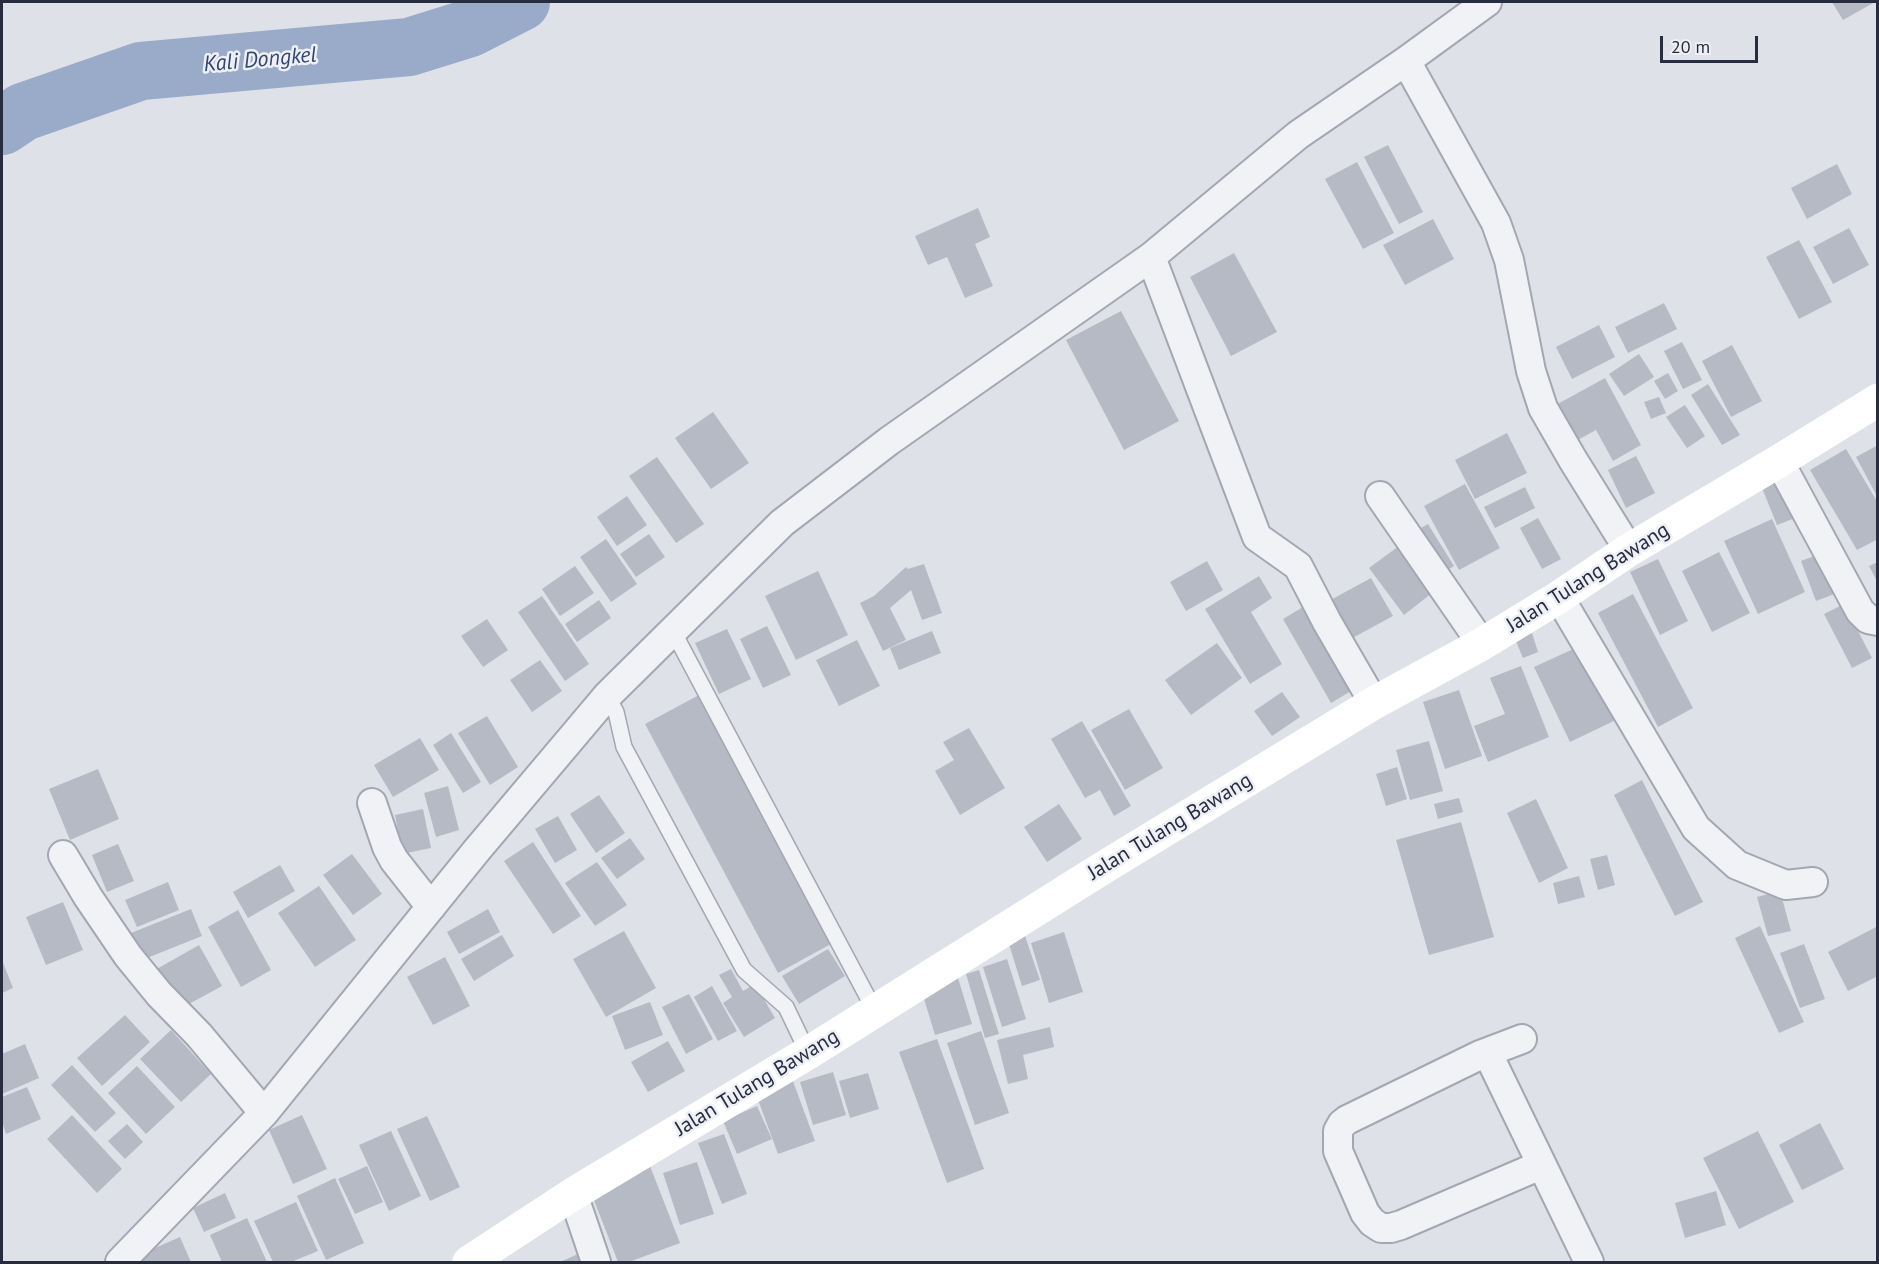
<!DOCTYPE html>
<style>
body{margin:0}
#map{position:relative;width:1879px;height:1264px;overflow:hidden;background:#dee1e8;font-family:"PT Sans",sans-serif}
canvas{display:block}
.frame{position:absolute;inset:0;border:3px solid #272d3f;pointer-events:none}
.scale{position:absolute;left:1660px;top:36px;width:98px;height:27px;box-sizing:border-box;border:3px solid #272d3f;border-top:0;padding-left:8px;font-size:18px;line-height:21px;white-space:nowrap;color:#272d3f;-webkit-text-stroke:4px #eef0f6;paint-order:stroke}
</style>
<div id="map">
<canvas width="1879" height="1264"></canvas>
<div class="frame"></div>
<div class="scale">20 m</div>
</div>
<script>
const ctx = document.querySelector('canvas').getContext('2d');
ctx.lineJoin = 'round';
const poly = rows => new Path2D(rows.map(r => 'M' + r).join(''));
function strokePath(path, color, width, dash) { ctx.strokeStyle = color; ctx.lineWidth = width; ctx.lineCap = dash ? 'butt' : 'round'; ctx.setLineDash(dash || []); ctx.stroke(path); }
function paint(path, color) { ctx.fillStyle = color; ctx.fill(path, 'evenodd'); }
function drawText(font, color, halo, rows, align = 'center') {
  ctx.font = font + ' "PT Sans",sans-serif'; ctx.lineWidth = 5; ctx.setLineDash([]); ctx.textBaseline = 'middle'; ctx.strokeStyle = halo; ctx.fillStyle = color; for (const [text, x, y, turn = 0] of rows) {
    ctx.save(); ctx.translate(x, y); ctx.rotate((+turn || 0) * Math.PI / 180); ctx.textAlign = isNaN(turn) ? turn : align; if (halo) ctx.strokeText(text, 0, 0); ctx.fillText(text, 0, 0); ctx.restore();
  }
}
strokePath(poly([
 [2,126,23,112,141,71,409,47,470,28,521,2]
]), '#99abc9', 58);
paint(poly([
 [1832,2,1875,2,1843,20],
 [1388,145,1423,212,1399,224,1364,157],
 [1357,162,1394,233,1363,249,1325,179],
 [1837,164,1852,194,1807,219,1791,188],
 [978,208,990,237,975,244,993,286,965,298,947,257,928,265,915,236],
 [1433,219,1454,259,1405,285,1383,245],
 [1849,228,1869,265,1833,284,1813,247],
 [1799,240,1832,302,1799,319,1766,257],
 [1234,253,1277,332,1231,356,1190,277],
 [1664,303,1677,329,1628,353,1615,327],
 [1121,311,1179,421,1124,450,1066,340],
 [1599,325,1615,357,1572,379,1556,347],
 [1682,342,1702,380,1683,389,1664,351],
 [1732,345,1762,401,1731,417,1702,361],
 [1639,354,1654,377,1624,396,1609,374],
 [1668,373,1678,391,1665,399,1654,381],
 [1605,378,1641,445,1613,461,1596,430,1574,442,1554,406],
 [1708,384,1740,435,1722,445,1691,395],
 [1659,397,1666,413,1651,419,1644,402],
 [1685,405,1705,436,1687,448,1666,417],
 [713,412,749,463,711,489,675,438],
 [1507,433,1527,473,1475,499,1455,460],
 [1878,445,1878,498,1856,457],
 [1846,449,1878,503,1878,539,1857,550,1810,470],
 [1636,456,1655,493,1626,508,1608,470],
 [657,457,704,524,676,543,629,476],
 [1781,474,1798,517,1777,525,1760,483],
 [1465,484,1500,548,1459,570,1424,506],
 [1525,487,1535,508,1495,528,1484,507],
 [627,496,647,525,617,546,597,517],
 [1538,518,1561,559,1542,569,1520,528],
 [1772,519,1805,592,1758,614,1724,541],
 [1428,524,1454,566,1438,576,1412,533],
 [649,534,665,557,636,577,620,554],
 [606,539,637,584,611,602,580,557],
 [1403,543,1437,589,1404,615,1369,568],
 [1719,552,1750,613,1712,632,1682,571],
 [1822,553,1837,593,1816,601,1801,561],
 [1658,559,1688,621,1660,635,1630,572],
 [1207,561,1223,590,1186,611,1170,582],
 [1878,562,1878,583,1869,566],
 [924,564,942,613,922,620,911,590,890,608,906,640,883,651,860,603,874,596,906,567,908,569],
 [575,566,594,593,560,616,542,589],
 [818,571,848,635,796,660,765,596],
 [1259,576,1272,598,1251,612,1282,664,1250,684,1205,609],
 [1371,578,1393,616,1347,641,1325,603],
 [1633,594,1693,708,1658,727,1598,613],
 [542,596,589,664,565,681,518,612],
 [599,600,611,618,577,642,565,624],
 [1844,604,1872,658,1852,668,1824,614],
 [1303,607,1351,691,1331,703,1283,619],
 [487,619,508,650,483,667,461,636],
 [767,626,791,675,763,688,740,639],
 [727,629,751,679,719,694,695,643],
 [932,631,941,653,899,670,890,648],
 [1532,633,1538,652,1523,658,1515,639],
 [857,640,880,686,839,706,816,660],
 [1217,643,1242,678,1191,715,1165,680],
 [1582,645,1618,719,1570,742,1534,667],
 [540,660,562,691,532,712,510,680],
 [1521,666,1549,737,1488,762,1474,726,1505,714,1490,678],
 [1459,690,1482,756,1445,769,1423,702],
 [1282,692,1300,717,1272,736,1254,711],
 [699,695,831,944,778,973,645,724],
 [1129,709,1163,768,1125,790,1091,730],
 [487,716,518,767,490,785,458,733],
 [1082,721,1131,806,1114,816,1100,790,1085,798,1051,739],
 [969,728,1005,788,960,815,935,771,954,760,943,742],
 [451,733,481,782,463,793,433,745],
 [420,738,439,770,393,797,374,765],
 [1429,741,1443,791,1410,800,1396,750],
 [1397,767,1407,799,1386,806,1376,774],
 [98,769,119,819,70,840,49,789],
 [1642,780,1703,902,1675,916,1614,795],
 [448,786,459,830,436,837,424,793],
 [599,795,625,833,596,853,570,814],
 [1459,798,1463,812,1438,819,1434,804],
 [1536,799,1568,868,1539,883,1507,813],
 [1059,804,1082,839,1047,862,1024,827],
 [423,809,431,848,402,854,395,815],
 [558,816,577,850,555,863,535,829],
 [1461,822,1494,937,1429,955,1396,840],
 [630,838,645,859,617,879,601,858],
 [533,842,581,916,553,934,504,861],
 [118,844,134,881,107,892,92,855],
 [352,854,382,894,353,915,323,875],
 [1607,855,1615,885,1598,890,1590,859],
 [597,862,627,905,595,926,565,883],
 [280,865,295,891,248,918,233,892],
 [1579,876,1585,897,1558,904,1553,883],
 [168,882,179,910,137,927,125,900],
 [319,886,356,940,315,967,278,913],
 [1780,891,1791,931,1768,936,1757,897],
 [63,902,83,950,46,965,26,917],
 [191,909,202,936,137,962,126,935],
 [488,909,500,932,459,954,447,932],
 [238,910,271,970,241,987,208,927],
 [1760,926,1804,1022,1779,1033,1735,938],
 [1878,926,1878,976,1848,991,1828,952],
 [624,931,656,988,606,1017,573,959],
 [1064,932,1083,992,1049,1003,1031,943],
 [1024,933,1040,980,1022,986,1007,938],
 [502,935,514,956,474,981,461,959],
 [1804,944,1825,999,1800,1008,1780,953],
 [199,945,222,986,178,1010,155,970],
 [828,949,845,976,799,1004,782,976],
 [445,957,470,1006,433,1025,407,977],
 [1007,959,1026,1019,1002,1027,983,967],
 [2,960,13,988,2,993],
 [731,969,743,991,755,984,775,1018,744,1037,723,1003,732,997,719,975],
 [979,970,999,1034,985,1038,966,974],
 [958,978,972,1024,935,1035,921,989],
 [712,986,737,1031,718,1041,694,997],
 [689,994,713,1039,686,1054,662,1007],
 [650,1002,663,1035,625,1050,612,1016],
 [125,1015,150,1042,102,1086,77,1058],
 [1050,1027,1054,1047,1023,1055,1028,1079,1008,1084,997,1040],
 [171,1030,211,1074,181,1102,140,1059],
 [981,1031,1009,1113,975,1125,947,1043],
 [937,1039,984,1169,947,1183,899,1052],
 [668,1041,685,1071,648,1092,631,1062],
 [25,1044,39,1078,2,1094,2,1054],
 [72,1065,116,1113,95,1132,51,1085],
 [137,1066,175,1107,146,1134,108,1093],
 [833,1072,846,1115,813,1125,800,1082],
 [790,1073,815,1141,778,1154,753,1086],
 [868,1073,879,1109,850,1118,839,1081],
 [27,1087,41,1119,6,1134,2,1121,2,1097],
 [757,1106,772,1139,737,1154,723,1121],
 [72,1115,122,1169,97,1193,47,1139],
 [302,1115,327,1169,293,1184,269,1130],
 [427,1116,460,1187,430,1201,397,1129],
 [1820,1123,1844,1169,1802,1190,1779,1145],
 [127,1124,143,1142,125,1159,108,1141],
 [391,1131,421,1196,389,1211,359,1145],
 [1758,1131,1794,1202,1739,1229,1703,1158],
 [724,1134,747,1194,722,1204,698,1143],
 [697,1162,714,1214,680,1225,663,1173],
 [367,1166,383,1202,355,1214,338,1179],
 [650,1166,680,1243,629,1262,618,1262,590,1190],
 [335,1178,364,1243,326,1260,297,1196],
 [1716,1191,1726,1225,1685,1238,1675,1203],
 [225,1193,236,1218,204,1232,193,1208],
 [296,1202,318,1251,291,1262,273,1262,254,1221],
 [247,1218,267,1262,222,1262,210,1235],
 [180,1237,191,1262,142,1262,139,1255],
 [578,1254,583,1262,560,1262]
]), '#b6bac5');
const lane = poly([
 [673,631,875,1011],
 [607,696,616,712,624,747,744,970,786,1007,808,1053]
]);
const street = poly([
 [1406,61,1496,223,1509,260,1531,371,1543,408,1573,460,1629,550],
 [1151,257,1257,537,1298,566,1327,622,1374,703],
 [1779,461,1860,611,1868,619,1878,621],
 [1380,496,1482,644],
 [1559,597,1696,828,1737,865,1786,885,1813,882],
 [372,803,387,847,394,860,431,907],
 [63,855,88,897,128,956,159,994,199,1035,264,1113],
 [1480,1055,1522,1039],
 [1541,1165,1401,1225,1391,1228,1381,1228,1372,1222,1365,1213,1338,1151,1338,1131,1342,1124,1347,1120,1480,1055,1487,1056,1491,1060,1589,1262],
 [573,1194,596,1262],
 [120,1262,264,1113,477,850,607,696,782,523,889,441,1151,257,1298,135,1406,61,1487,2]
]);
strokePath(lane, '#a3a7b2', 18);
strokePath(street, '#a3a7b2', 32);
strokePath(lane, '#f1f2f6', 15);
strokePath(street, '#f1f2f6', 28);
strokePath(poly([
 [469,1262,573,1194,808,1053,1106,866,1374,703,1482,644,1559,597,1629,550,1779,461,1878,400]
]), '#fff', 33);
drawText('21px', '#272d3f', '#eef0f6', [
 ["Jalan Tulang Bawang",1588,578,-32],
 ["Jalan Tulang Bawang",1170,827,-31],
 ["Jalan Tulang Bawang",757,1083,-31]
]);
drawText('italic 22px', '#314773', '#eef0f6', [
 ["Kali Dongkel",260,60,-5]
]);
</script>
